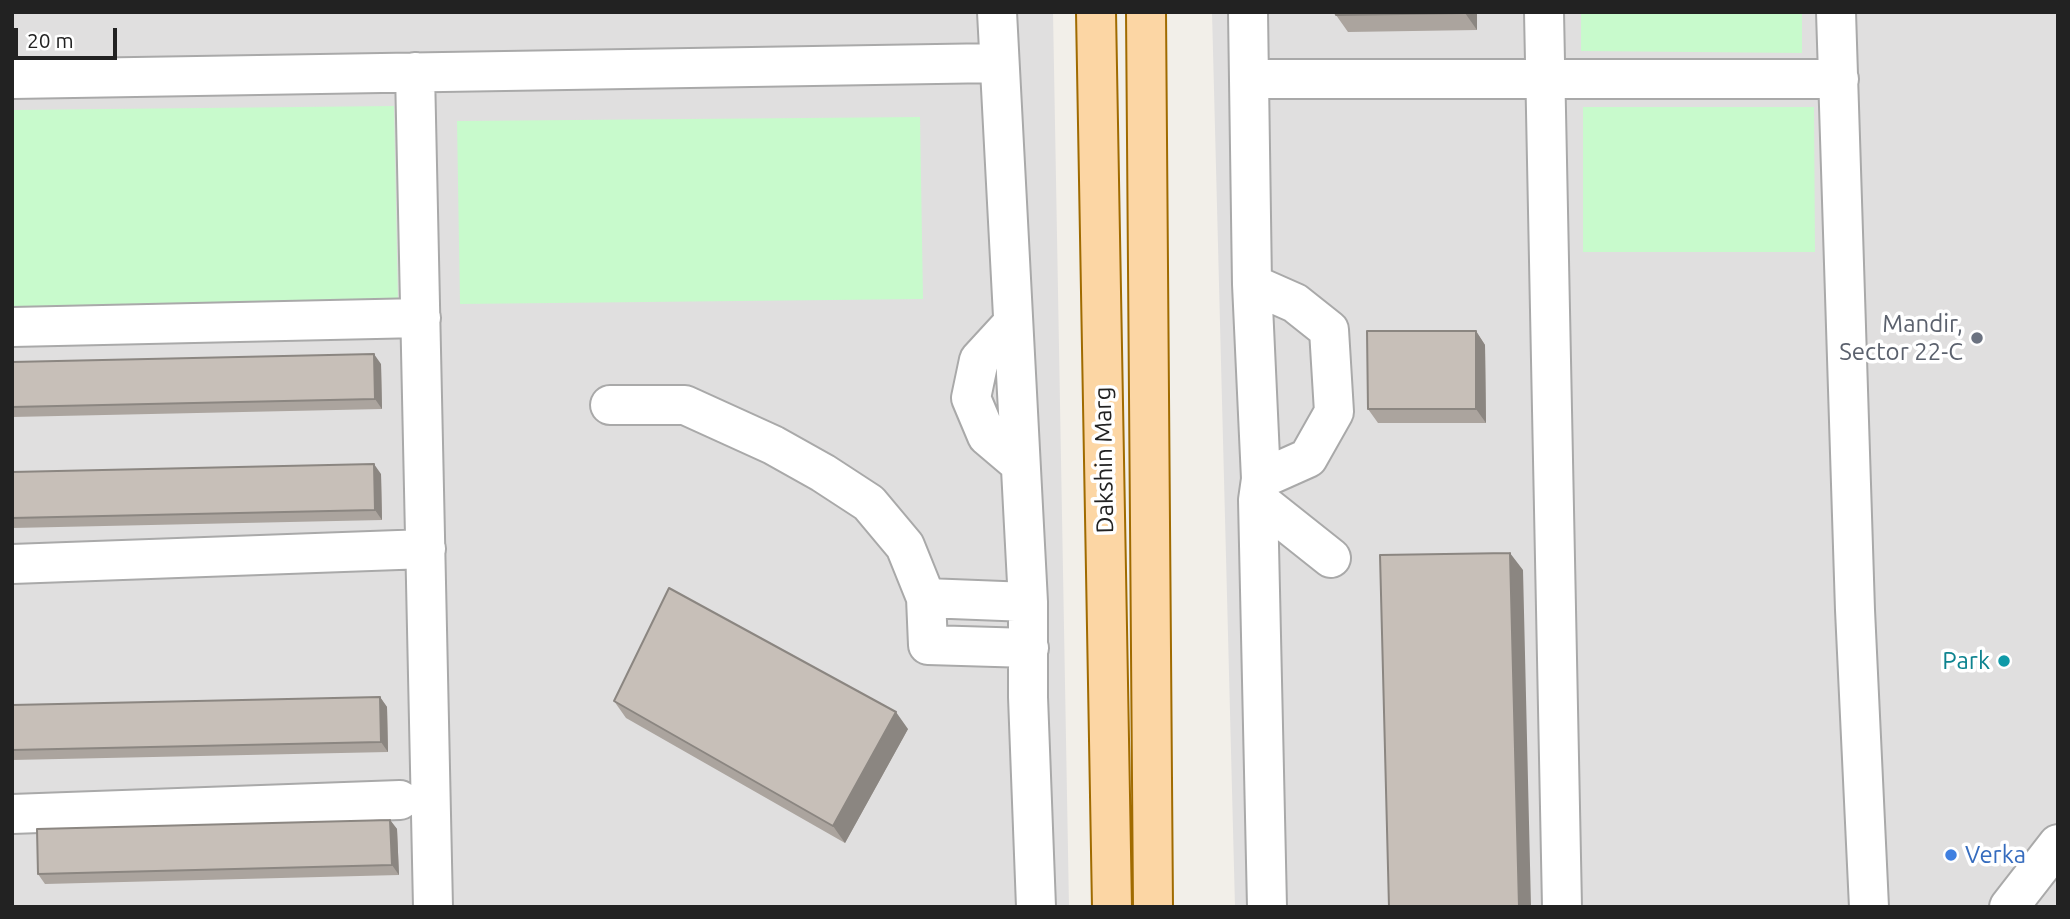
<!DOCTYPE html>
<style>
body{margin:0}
#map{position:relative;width:2070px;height:919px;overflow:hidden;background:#f2efe9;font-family:Ubuntu,sans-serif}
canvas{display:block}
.frame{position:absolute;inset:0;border:14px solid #222;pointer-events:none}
.scale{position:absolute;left:14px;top:28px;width:103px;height:32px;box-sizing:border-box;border:4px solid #222;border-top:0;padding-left:9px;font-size:21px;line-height:24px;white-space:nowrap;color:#222;-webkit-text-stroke:5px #fff;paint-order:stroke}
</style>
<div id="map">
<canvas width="2070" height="919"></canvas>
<div class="frame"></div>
<div class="scale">20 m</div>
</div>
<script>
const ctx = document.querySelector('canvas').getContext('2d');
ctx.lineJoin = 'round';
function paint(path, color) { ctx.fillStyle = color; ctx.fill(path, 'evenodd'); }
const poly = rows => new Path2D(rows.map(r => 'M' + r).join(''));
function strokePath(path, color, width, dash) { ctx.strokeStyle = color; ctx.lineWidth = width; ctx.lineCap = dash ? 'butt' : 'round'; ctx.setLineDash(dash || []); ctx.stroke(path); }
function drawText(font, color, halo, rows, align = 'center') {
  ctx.font = font + ' Ubuntu,sans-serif'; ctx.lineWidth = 7; ctx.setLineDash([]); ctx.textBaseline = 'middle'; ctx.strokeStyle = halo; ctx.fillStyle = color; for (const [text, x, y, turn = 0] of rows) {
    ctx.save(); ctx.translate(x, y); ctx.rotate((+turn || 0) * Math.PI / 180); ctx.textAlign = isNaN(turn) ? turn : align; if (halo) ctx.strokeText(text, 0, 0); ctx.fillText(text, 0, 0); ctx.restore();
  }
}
paint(poly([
 [12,12,1053,12,1069,907,12,907],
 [1212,12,2058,12,2058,907,1235,907]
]), '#e0dfdf');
paint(poly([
 [1581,12,1802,12,1802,53,1581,51],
 [394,106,398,302,12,307,12,110],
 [1583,107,1814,107,1815,252,1583,252],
 [920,117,923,299,460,304,457,121]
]), '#c8facc');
const minor = poly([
 [997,12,1028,602,1028,697,1036,907],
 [1248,12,1252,284,1261,479,1258,500,1267,907],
 [1544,12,1562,907],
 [1836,12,1855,610,1869,907],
 [415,72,433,907],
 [12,79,998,63],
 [1250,79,1839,79],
 [1252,284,1295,303,1329,330,1334,412,1308,458,1261,479],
 [1013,323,979,360,971,398,987,436,1020,464],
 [12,327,421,318],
 [610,405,685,405,773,445,823,473,869,503,905,546,926,598,1028,602],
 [1258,500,1331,558],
 [12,564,426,549],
 [926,598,928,645,1029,648],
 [12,814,400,800],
 [2009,907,2058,844]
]);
const major = poly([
 [1096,12,1112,907],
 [1146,12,1153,907]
]);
strokePath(minor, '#a9a9a9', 42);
strokePath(major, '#a06b00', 42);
strokePath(minor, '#fff', 38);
strokePath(major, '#fcd6a4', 38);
paint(poly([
 [1335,12,1477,12,1477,30,1348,32,1336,15],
 [1476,331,1485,345,1486,423,1378,423,1368,409],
 [12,362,381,364,382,409,12,417],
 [12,472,381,474,382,520,12,528],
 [380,697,387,707,388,752,12,760,12,705],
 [614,701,908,729,845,843,626,718],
 [390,820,397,829,399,875,45,884,38,874]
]), '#aba49e');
paint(poly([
 [1465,12,1477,12,1477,30,1465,13],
 [1476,331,1485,345,1486,423,1476,409],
 [374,354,381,364,382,409,375,399],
 [374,464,381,474,382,520,375,510],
 [1510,553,1523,570,1531,907,1519,907],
 [380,697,387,707,388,752,381,742],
 [896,712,908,729,845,843,833,826],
 [390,820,397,829,399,875,392,865]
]), '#8b8681');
const building = poly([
 [1335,12,1465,12,1465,13,1336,15,1335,12],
 [1367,331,1476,331,1476,409,1368,409,1367,331],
 [374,354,375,399,12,407,12,362,374,354],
 [374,464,375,510,12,518,12,472,374,464],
 [1510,553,1519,907,1389,907,1380,555,1510,553],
 [669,588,896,712,833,826,614,701,669,588],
 [380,697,381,742,12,750,12,705,380,697],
 [390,820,392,865,38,874,37,829,390,820]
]);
paint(building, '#c7bfb8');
strokePath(building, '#8b8681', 2);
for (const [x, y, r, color] of [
 [1977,338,7,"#6b7280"],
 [2004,661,7,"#0f9aa8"],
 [1951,855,7,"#3f7fe0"]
]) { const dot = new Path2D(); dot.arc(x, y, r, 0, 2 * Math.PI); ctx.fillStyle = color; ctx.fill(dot); strokePath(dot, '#fff', 2.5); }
drawText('24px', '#5b616d', '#fff', [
 ["Mandir,",1963,324],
 ["Sector 22-C",1963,352]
], 'right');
drawText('24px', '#222', '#fff', [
 ["Dakshin Marg",1104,460,-91]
]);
drawText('24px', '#0d838f', '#fff', [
 ["Park",1990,661]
], 'right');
drawText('24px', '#366cbe', '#fff', [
 ["Verka",1965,855]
], 'left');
</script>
